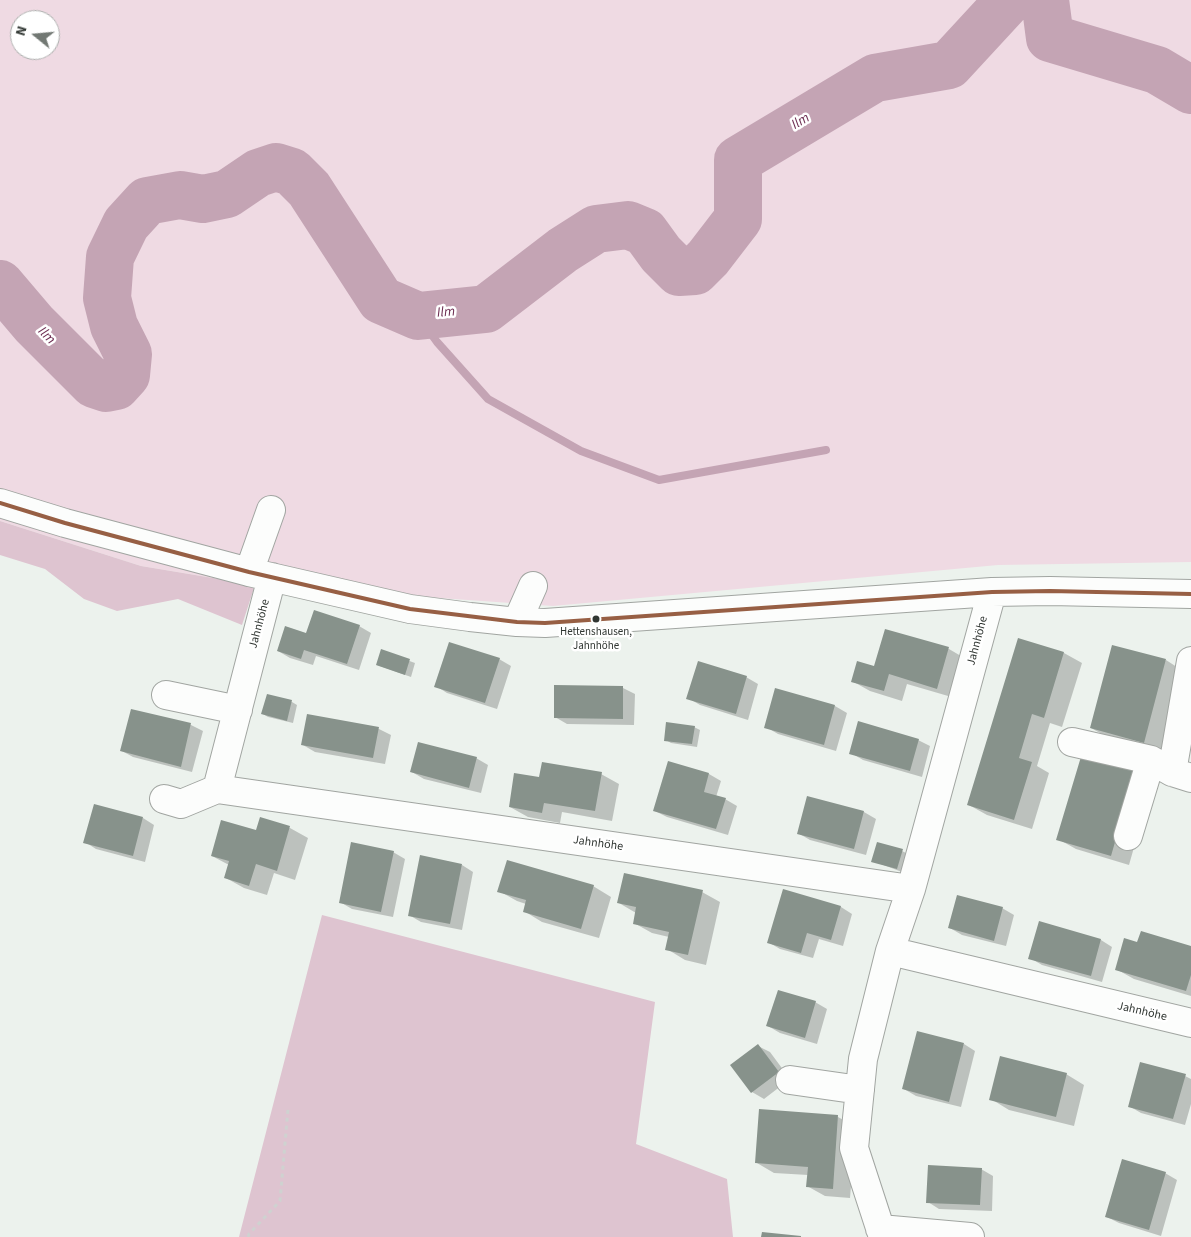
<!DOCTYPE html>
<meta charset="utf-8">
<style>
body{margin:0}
#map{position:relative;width:1191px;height:1237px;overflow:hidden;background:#ecf2ed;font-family:"Source Sans 3",sans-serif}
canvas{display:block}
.north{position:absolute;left:10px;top:10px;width:50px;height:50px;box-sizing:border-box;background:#fff;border:1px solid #acafad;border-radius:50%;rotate:287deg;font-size:14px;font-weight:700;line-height:20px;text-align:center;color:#303632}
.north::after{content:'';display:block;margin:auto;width:18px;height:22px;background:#727873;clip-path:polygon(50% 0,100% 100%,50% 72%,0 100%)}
</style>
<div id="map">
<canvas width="1191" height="1237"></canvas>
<div class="north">N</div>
</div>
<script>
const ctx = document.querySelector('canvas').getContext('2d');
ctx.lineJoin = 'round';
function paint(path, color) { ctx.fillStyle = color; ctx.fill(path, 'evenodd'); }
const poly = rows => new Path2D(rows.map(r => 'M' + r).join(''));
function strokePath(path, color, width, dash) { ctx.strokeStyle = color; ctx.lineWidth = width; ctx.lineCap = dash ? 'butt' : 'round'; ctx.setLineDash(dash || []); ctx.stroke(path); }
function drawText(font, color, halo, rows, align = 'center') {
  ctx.font = font + ' "Source Sans 3",sans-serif'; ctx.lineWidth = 5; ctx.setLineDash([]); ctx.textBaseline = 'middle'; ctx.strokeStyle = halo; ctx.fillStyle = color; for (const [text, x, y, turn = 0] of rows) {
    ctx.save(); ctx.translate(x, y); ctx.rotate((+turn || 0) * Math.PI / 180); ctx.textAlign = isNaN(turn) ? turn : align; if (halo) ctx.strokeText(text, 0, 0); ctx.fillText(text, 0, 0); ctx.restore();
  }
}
paint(poly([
 [0,0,1191,0,1191,562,998,565,553,606,255,585,141,566,0,521],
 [20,20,50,20,50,50,20,50]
]), '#efdae3');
paint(poly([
 [0,521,141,566,255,585,242,625,178,599,117,611,84,599,45,569,0,555],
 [322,915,655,1002,636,1144,727,1179,733,1237,239,1237]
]), '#dec4d0');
paint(poly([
 [359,626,371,633,359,670,316,656,313,665,290,658,278,651,307,635],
 [886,630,949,649,966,659,955,698,907,684,902,701,870,691,852,681,875,668],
 [1019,639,1064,653,1082,663,1062,727,1050,723,1037,766,1049,773,1032,829,987,815,969,805],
 [382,651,415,663,411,677,377,665],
 [499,659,511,666,497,709,447,693,436,686],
 [1166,660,1183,671,1162,752,1109,738,1091,728],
 [746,677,758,684,748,720,700,705,688,698],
 [623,688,635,694,634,725,567,724,555,717],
 [776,690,835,706,847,713,836,751,778,734,766,727],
 [268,696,292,702,297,705,293,723,268,717,263,714],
 [132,710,191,725,203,731,192,772,133,757,122,751],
 [308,716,379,729,391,735,385,764,315,752,303,745],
 [694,727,700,730,697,747,671,743,666,740],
 [918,740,930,746,922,777,863,760,851,753],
 [476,758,488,765,481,793,424,779,412,772],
 [669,762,709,774,721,781,716,797,725,799,737,806,728,835,667,817,655,811],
 [601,774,619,784,612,821,562,812,560,823,528,817,510,807,540,779],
 [1154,777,1129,865,1076,849,1058,839],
 [808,797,864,812,876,819,866,855,810,840,798,833],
 [143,818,154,825,145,862,96,849,85,842],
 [261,819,290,828,308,838,295,880,274,873,267,895,244,888,226,878,229,865,212,856,257,832],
 [902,851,908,854,902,872,873,861],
 [393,852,405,859,393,917,352,909,340,902],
 [462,865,473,872,462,930,421,922,409,915],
 [593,886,611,897,599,938,542,922,524,911,526,904,517,901,499,891],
 [784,891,841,907,852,914,843,946,819,939,813,958,780,949,768,942],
 [702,892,720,902,706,965,685,960,667,949,669,937,652,933,634,923,636,913,619,903],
 [1002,908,1014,915,1006,946,962,935,950,928],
 [1101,940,1112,947,1102,982,1042,965,1030,958],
 [1138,943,1191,947,1191,996,1134,979,1116,969],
 [815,1002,827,1009,817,1044,780,1033,768,1026],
 [964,1044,975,1051,961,1107,916,1096,904,1089],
 [758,1046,770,1052,790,1079,764,1099,752,1092,732,1066],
 [1066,1074,1084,1085,1074,1126,1009,1110,991,1099],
 [1185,1076,1191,1079,1191,1104,1185,1125,1141,1113,1129,1106],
 [838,1117,856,1127,850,1198,825,1196,807,1186,808,1175,774,1173,757,1163],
 [981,1169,993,1176,992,1211,939,1209,928,1202],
 [1165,1173,1177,1180,1161,1236,1119,1223,1107,1217]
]), '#0003');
strokePath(poly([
 [418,316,437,342,488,399,581,451,659,480,826,450]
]), '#c4a4b4', 8);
strokePath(poly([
 [1045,0,1050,38,1157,70,1191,90],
 [0,284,34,324,94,384,106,388,116,386,126,375,128,354,114,326,107,298,110,257,126,224,147,201,180,195,203,199,227,194,258,173,276,167,292,172,309,189,381,300,418,316,486,309,563,250,596,229,628,225,645,232,661,254,679,272,695,271,708,258,738,219,738,160,875,78,949,65,1009,0]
]), '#c4a4b4', 48);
paint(poly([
 [314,610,360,625,347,664,304,650,301,659,277,651,285,626,306,633],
 [885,629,949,647,937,689,889,674,884,691,851,682,857,661,874,666],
 [1018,638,1064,652,1044,718,1032,714,1019,758,1032,762,1014,820,967,805],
 [449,642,500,658,485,703,434,687],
 [1112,645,1166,659,1144,743,1090,728],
 [381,649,410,659,405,675,376,665],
 [698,661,747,676,736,714,686,699],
 [554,685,623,686,623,719,554,718],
 [775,688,835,705,824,745,764,728],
 [267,694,292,700,287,721,261,714],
 [131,709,191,723,181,767,120,751],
 [307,714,379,727,373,758,301,745],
 [858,721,919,739,910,771,849,754],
 [666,722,695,726,692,744,664,741],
 [418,742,477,757,469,788,410,772],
 [1083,750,1137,766,1111,856,1056,840],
 [668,761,709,773,704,792,726,798,716,829,653,811],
 [542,762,602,772,595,811,544,803,542,813,509,807,514,773,539,777],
 [807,796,864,811,854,849,797,834],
 [94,804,143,817,133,856,83,843],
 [260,817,290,826,277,871,256,864,249,886,224,878,229,861,211,856,221,820,256,830],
 [351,842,394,851,381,912,339,903],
 [877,842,903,849,897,869,871,862],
 [420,855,462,864,450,924,408,916],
 [507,860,594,885,581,929,523,912,526,900,497,892],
 [624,873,703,890,688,955,665,950,669,932,633,924,636,907,617,903],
 [783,889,841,906,831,940,807,933,801,953,767,943],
 [957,895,1003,907,994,941,948,928],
 [1039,921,1101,939,1091,976,1028,959],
 [1141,931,1191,946,1191,975,1186,991,1115,970,1124,938,1137,942],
 [778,990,816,1001,805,1038,766,1026],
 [917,1031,964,1043,949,1102,902,1089],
 [758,1044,779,1072,751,1093,730,1065],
 [1000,1056,1067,1073,1056,1117,989,1100],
 [1140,1062,1186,1074,1173,1119,1128,1107],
 [759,1109,838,1115,833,1189,806,1187,808,1167,755,1163],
 [1122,1159,1166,1172,1149,1230,1105,1217],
 [928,1165,982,1168,980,1205,926,1203],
 [762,1232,801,1236,801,1237,761,1237]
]), '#87928b');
const minor = poly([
 [0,503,65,523,249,572,410,609,470,617,517,622,545,623,992,592,1050,591,1191,594],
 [249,572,271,510],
 [272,577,217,789,911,889],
 [517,622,533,586],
 [1191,661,1172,772,1191,778],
 [166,695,238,710],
 [1072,742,1151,760,1172,772],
 [164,799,181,804,217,789],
 [1128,836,1151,760],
 [890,951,1191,1023],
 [790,1080,860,1090],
 [880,1229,970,1237],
 [883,1237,854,1148,863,1059,890,951,911,889,992,592]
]);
strokePath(minor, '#a1a5a1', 30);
strokePath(poly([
 [248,1237,249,1234,280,1201,288,1109]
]), '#cfd2d0', 3, [4, 4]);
strokePath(minor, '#fcfdfc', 28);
strokePath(poly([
 [0,503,65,523,249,572,410,609,517,622,545,623,992,592,1050,591,1191,594]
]), '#975f44', 4);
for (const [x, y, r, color] of [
 [596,619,4.5,"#303632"]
]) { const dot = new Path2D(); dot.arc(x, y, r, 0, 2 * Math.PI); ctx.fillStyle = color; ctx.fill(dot); strokePath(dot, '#fff', 2); }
drawText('11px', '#303632', '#fff', [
 ["Hettenshausen,",596,633],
 ["Jahnhöhe",596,647]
]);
drawText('12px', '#303632', '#fff', [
 ["Jahnhöhe",260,624,-75],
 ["Jahnhöhe",978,641,-75],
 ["Jahnhöhe",598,844,8],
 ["Jahnhöhe",1142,1012,13]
]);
drawText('italic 14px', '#6e2f53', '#fff', [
 ["Ilm",801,122,-31],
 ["Ilm",446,313,-5],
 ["Ilm",46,336,45]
]);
</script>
